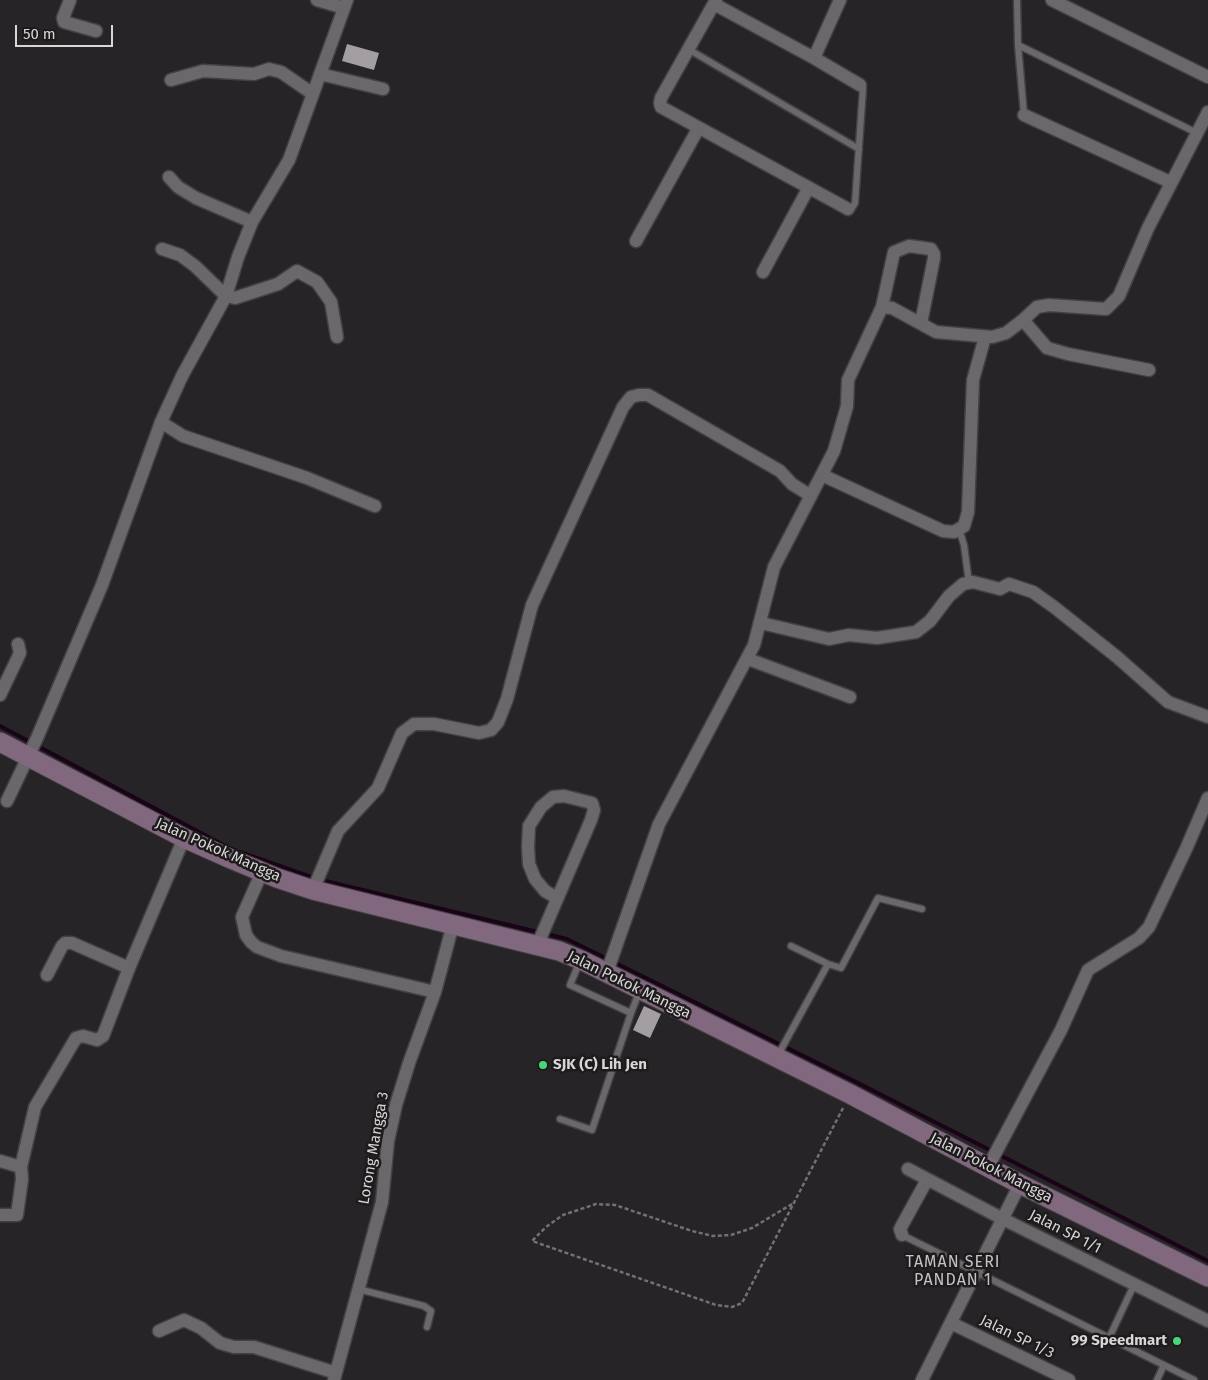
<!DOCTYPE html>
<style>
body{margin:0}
#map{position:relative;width:1208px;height:1380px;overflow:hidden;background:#272427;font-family:"Fira Sans",sans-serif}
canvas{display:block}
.scale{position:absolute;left:15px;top:25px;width:98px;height:22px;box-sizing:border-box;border:2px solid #d8d6d7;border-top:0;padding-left:6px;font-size:15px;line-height:18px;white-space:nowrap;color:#d8d6d7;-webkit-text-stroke:4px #1e1b1d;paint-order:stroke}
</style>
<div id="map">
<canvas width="1208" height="1380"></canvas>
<div class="scale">50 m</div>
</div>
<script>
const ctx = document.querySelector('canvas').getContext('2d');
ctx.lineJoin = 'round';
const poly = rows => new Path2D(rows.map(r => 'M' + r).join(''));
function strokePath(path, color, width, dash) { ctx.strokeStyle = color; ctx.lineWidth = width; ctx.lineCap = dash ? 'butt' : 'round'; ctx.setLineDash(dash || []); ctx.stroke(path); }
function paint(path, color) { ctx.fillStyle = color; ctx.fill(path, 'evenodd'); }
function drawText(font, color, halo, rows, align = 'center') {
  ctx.font = font + ' "Fira Sans",sans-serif'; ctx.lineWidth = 5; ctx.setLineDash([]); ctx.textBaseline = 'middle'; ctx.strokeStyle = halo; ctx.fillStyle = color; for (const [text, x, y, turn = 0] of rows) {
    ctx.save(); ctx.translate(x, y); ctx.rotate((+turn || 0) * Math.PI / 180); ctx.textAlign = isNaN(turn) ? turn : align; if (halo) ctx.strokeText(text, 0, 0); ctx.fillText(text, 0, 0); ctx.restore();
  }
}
strokePath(poly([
 [0,726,231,849,314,878],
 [321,880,567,939,858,1083,1208,1261]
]), '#1a0218', 4);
paint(poly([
 [347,44,379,53,374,70,342,61],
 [644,1006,661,1014,650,1038,633,1030]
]), '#a29ea1');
const lane = poly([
 [1017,0,1018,45,1024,115],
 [1018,45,1197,133],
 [688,49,859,149],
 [848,209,852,208,855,203,863,88,860,85],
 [959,529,964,545,969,583],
 [791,946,828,964,841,968,878,898,922,909],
 [631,1013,640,990],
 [778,1055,828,964],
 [560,1119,592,1130,631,1013,570,985,580,961],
 [902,1235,1194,1380],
 [358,1289,424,1306,431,1311,427,1327],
 [1109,1338,1134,1285],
 [1157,1380,1164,1365]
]);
const street = poly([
 [70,0,63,18,64,22,96,31],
 [317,0,344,8],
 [716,0,661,98,660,103,661,107,848,209],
 [1052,0,1208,77],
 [714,4,814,58,860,85],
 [814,58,840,0],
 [320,74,383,89],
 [171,80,203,71,254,74,269,69,281,72,313,94],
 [1024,115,1170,182],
 [169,177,178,187,196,198,252,222],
 [636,241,698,129],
 [162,249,180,255,195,266,226,296,235,298,278,284,297,271,317,282,331,302,337,337],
 [763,272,808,189],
 [882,307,894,252,909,246,931,249,934,254,934,258,921,323],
 [1023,320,1047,348,1068,354,1149,370],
 [161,422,183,436,307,478,375,506],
 [822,475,943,531,954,532,964,526,968,512,973,380,985,337],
 [761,623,829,639,849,635,877,638,916,632,930,621,949,596,963,584,973,582,1000,589,1009,584,1033,592,1054,607,1117,657,1168,702,1208,717],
 [748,659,850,697],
 [0,695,20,653,18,644],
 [7,801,37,738,102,585,161,422,182,376,226,296,238,257,252,222,289,160,347,0],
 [262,872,242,917,246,935,251,942,257,947,281,956,435,992],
 [313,890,338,831,378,788,402,733,414,724,434,724,479,733,491,730,498,722,507,699,532,605,623,407,631,397,639,395,648,395,780,471,792,484,811,496],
 [537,946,591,820,594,810,592,803,564,796,553,797,541,807,529,826,528,847,529,864,535,879,545,891,557,898],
 [607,972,659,824,754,645,774,567,834,451,847,406,848,380,882,307,892,308,936,332,992,337,1006,333,1023,320,1037,307,1049,305,1106,309,1119,296,1148,228,1208,112],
 [47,975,62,946,65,943,72,943,129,968],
 [0,1161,21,1167,22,1179,17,1215,0,1215],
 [21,1167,35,1107,76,1038,83,1036,97,1040,103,1036,129,968,184,838],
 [988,1167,1061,1030,1088,970,1139,938,1149,927,1186,849,1208,798],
 [908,1169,1003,1219,1208,1321],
 [902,1235,900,1229,927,1180],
 [951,1323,1069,1380],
 [159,1331,184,1320,201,1328,220,1343,234,1347,254,1347,336,1373],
 [334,1380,382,1202,388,1141,396,1105,409,1063,435,992,453,924],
 [922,1380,1020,1184]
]);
const secondary = poly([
 [0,742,184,838,231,859,277,878,313,890,559,951,581,960,850,1094,1020,1184,1208,1277]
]);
strokePath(lane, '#444144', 9);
strokePath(street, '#444144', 15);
strokePath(secondary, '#444144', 21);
strokePath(poly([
 [792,1204,752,1228,731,1235,713,1236,692,1231,615,1205,596,1204,563,1215,546,1227,532,1241,716,1305,732,1307,742,1303,843,1108]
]), '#737072', 2.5, [4, 2.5]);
strokePath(lane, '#6b686b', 6);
strokePath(street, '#6b686b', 12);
strokePath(secondary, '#81687e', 19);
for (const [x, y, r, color] of [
 [543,1065,5,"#48d778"],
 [1177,1341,5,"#48d778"]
]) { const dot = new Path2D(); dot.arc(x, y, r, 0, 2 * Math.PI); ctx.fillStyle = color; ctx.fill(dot); strokePath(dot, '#1e1b1d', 2); }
drawText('15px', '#d8d6d7', '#1e1b1d', [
 ["Jalan Pokok Mangga",218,850,24],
 ["Jalan Pokok Mangga",629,985,26],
 ["Lorong Mangga 3",374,1148,-80],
 ["Jalan Pokok Mangga",991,1168,27],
 ["Jalan SP 1/1",1065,1232,27],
 ["Jalan SP 1/3",1017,1337,26]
]);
drawText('bold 15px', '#d8d6d7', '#1e1b1d', [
 ["SJK (C) Lih Jen",553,1065],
 ["99 Speedmart",1167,1341,"right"]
], 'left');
ctx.letterSpacing = '1px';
drawText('16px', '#c5c1c4', '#1e1b1d', [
 ["TAMAN SERI",953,1263],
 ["PANDAN 1",953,1281]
]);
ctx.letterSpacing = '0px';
</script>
